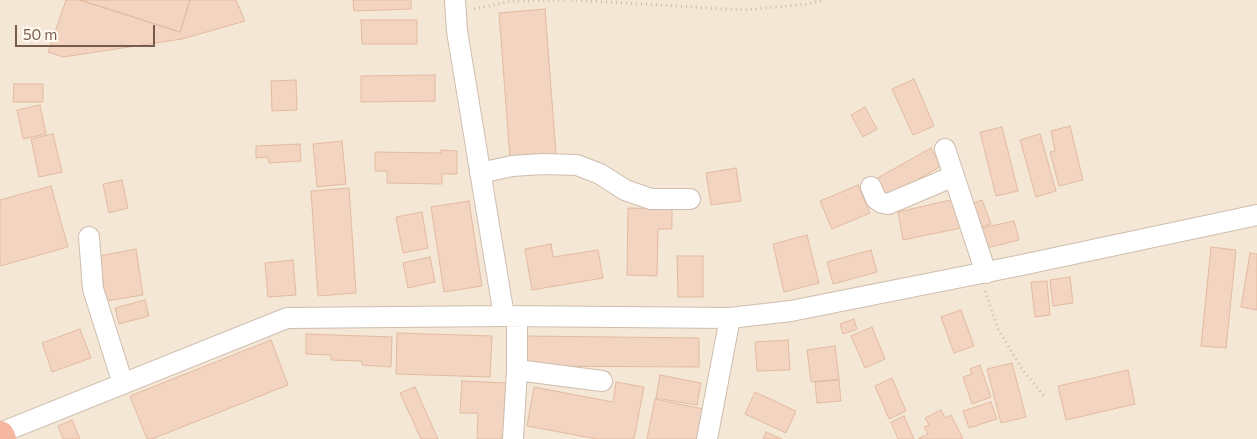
<!DOCTYPE html>
<style>
body{margin:0}
#map{position:relative;width:1257px;height:439px;overflow:hidden;background:#fcf5e8;font-family:Commissioner,sans-serif}
canvas{display:block}
.scale{position:absolute;left:15px;top:25px;width:140px;height:22px;box-sizing:border-box;border:2px solid #775b4c;border-top:0;padding-left:6px;font-size:15px;line-height:18px;white-space:nowrap;color:#775b4c;-webkit-text-stroke:4px #fff9ef;paint-order:stroke}
</style>
<div id="map">
<canvas width="1257" height="439"></canvas>
<div class="scale">50 m</div>
</div>
<script>
const ctx = document.querySelector('canvas').getContext('2d');
ctx.lineJoin = 'round';
function paint(path, color) { ctx.fillStyle = color; ctx.fill(path, 'evenodd'); }
const poly = rows => new Path2D(rows.map(r => 'M' + r).join(''));
function strokePath(path, color, width, dash) { ctx.strokeStyle = color; ctx.lineWidth = width; ctx.lineCap = dash ? 'butt' : 'round'; ctx.setLineDash(dash || []); ctx.stroke(path); }
paint(poly([
 [0,0,1257,0,1257,439,0,439]
]), '#f4e7d6');
const building = poly([
 [66,0,80,0,180,32,190,0,236,0,245,21,182,39,63,57,48,52,66,0],
 [80,0,190,0,180,32,80,0],
 [353,0,411,0,411,9,354,11,353,0],
 [545,9,556,154,510,158,499,13,545,9],
 [361,20,417,20,417,44,362,44,361,20],
 [435,75,435,101,361,102,361,76,435,75],
 [914,79,934,126,913,135,892,89,914,79],
 [296,80,297,110,272,111,271,81,296,80],
 [14,84,43,84,43,102,13,102,14,84],
 [40,105,46,134,23,139,17,110,40,105],
 [865,107,877,129,863,137,851,115,865,107],
 [1070,126,1083,180,1059,186,1050,152,1055,151,1051,131,1070,126],
 [1002,127,1018,191,996,196,980,132,1002,127],
 [53,134,62,172,39,177,31,139,53,134],
 [1040,134,1056,191,1036,197,1020,140,1040,134],
 [342,141,346,184,317,187,313,144,342,141],
 [300,144,301,161,269,163,268,157,256,158,256,146,300,144],
 [931,148,941,166,883,200,872,181,931,148],
 [441,150,457,151,457,174,442,174,442,184,387,183,387,171,375,171,375,152,441,153,441,150],
 [736,168,741,201,711,205,706,173,736,168],
 [122,180,128,208,109,213,103,184,122,180],
 [858,185,870,213,832,229,820,201,858,185],
 [51,186,68,247,0,266,0,200,51,186],
 [349,188,356,293,318,296,311,191,349,188],
 [955,199,961,228,903,240,898,212,955,199],
 [982,200,991,224,979,228,971,204,982,200],
 [469,201,482,286,444,292,431,207,469,201],
 [628,208,672,209,672,229,658,229,657,276,627,275,628,208],
 [422,212,428,248,403,253,396,217,422,212],
 [1014,221,1019,240,987,248,982,228,1014,221],
 [807,235,819,283,784,292,773,244,807,235],
 [551,244,553,257,598,250,603,278,532,290,525,249,551,244],
 [1211,247,1236,250,1226,348,1201,346,1211,247],
 [136,249,143,295,106,301,99,256,136,249],
 [871,250,877,272,833,284,827,262,871,250],
 [1250,253,1257,254,1257,310,1241,307,1250,253],
 [677,256,703,256,703,297,678,297,677,256],
 [430,257,435,282,408,288,403,263,430,257],
 [293,260,296,295,268,297,265,263,293,260],
 [1070,277,1073,303,1053,306,1050,280,1070,277],
 [1047,281,1050,315,1035,317,1031,282,1047,281],
 [145,300,149,316,119,324,115,308,145,300],
 [961,310,974,346,954,353,941,317,961,310],
 [854,319,857,329,843,334,840,324,854,319],
 [872,327,885,359,865,368,851,336,872,327],
 [80,329,91,358,52,372,42,343,80,329],
 [397,333,492,336,490,377,396,374,397,333],
 [306,334,392,337,391,367,362,365,362,361,331,360,331,355,306,354,306,334],
 [523,336,699,338,699,367,523,366,523,336],
 [271,340,288,385,152,439,147,439,130,396,271,340],
 [788,340,790,370,757,371,755,342,788,340],
 [835,346,839,379,811,382,807,350,835,346],
 [1012,363,1026,417,1001,423,987,369,1012,363],
 [980,365,991,397,972,404,963,377,972,374,970,369,980,365],
 [1128,370,1135,404,1066,420,1058,386,1128,370],
 [660,375,701,383,697,405,656,398,660,375],
 [892,378,906,411,889,419,875,386,892,378],
 [839,380,841,401,817,403,815,382,839,380],
 [462,381,506,383,503,439,477,439,478,413,460,413,462,381],
 [616,382,644,387,634,439,597,439,527,426,534,387,613,402,616,382],
 [415,387,438,439,421,439,400,393,415,387],
 [755,392,796,411,786,433,745,414,755,392],
 [655,399,703,409,697,439,647,439,655,399],
 [991,402,997,419,969,428,963,411,991,402],
 [941,410,945,418,951,415,963,439,918,439,928,434,924,427,929,425,925,418,941,410],
 [904,416,914,439,898,439,891,422,904,416],
 [72,420,80,439,63,439,58,426,72,420],
 [766,432,782,439,763,439,766,432]
]);
paint(building, '#f2d4c0');
strokePath(building, '#e4bba0', 1);
const minor = poly([
 [455,0,457,31,504,316],
 [945,149,986,273],
 [480,173,512,166,544,164,577,165,600,174,625,190,651,199,690,199],
 [871,187,876,199,882,203,888,204,954,176],
 [89,237,93,289,123,384],
 [517,370,602,381],
 [0,433,287,318,504,316,730,318,791,311,1017,266,1257,215],
 [513,439,517,370,517,316],
 [707,439,730,318]
]);
const highway = poly([
 [0,435,2,439]
]);
strokePath(minor, '#cebdae', 22);
strokePath(highway, '#dcd4d0', 29);
strokePath(poly([
 [571,0,744,10,808,4,824,0],
 [474,9,513,1,565,0],
 [985,291,998,329,1022,369,1044,396]
]), '#d7b7a2', 3, [1, 4]);
strokePath(minor, '#fff', 20);
strokePath(highway, '#f6b7a0', 28);
</script>
